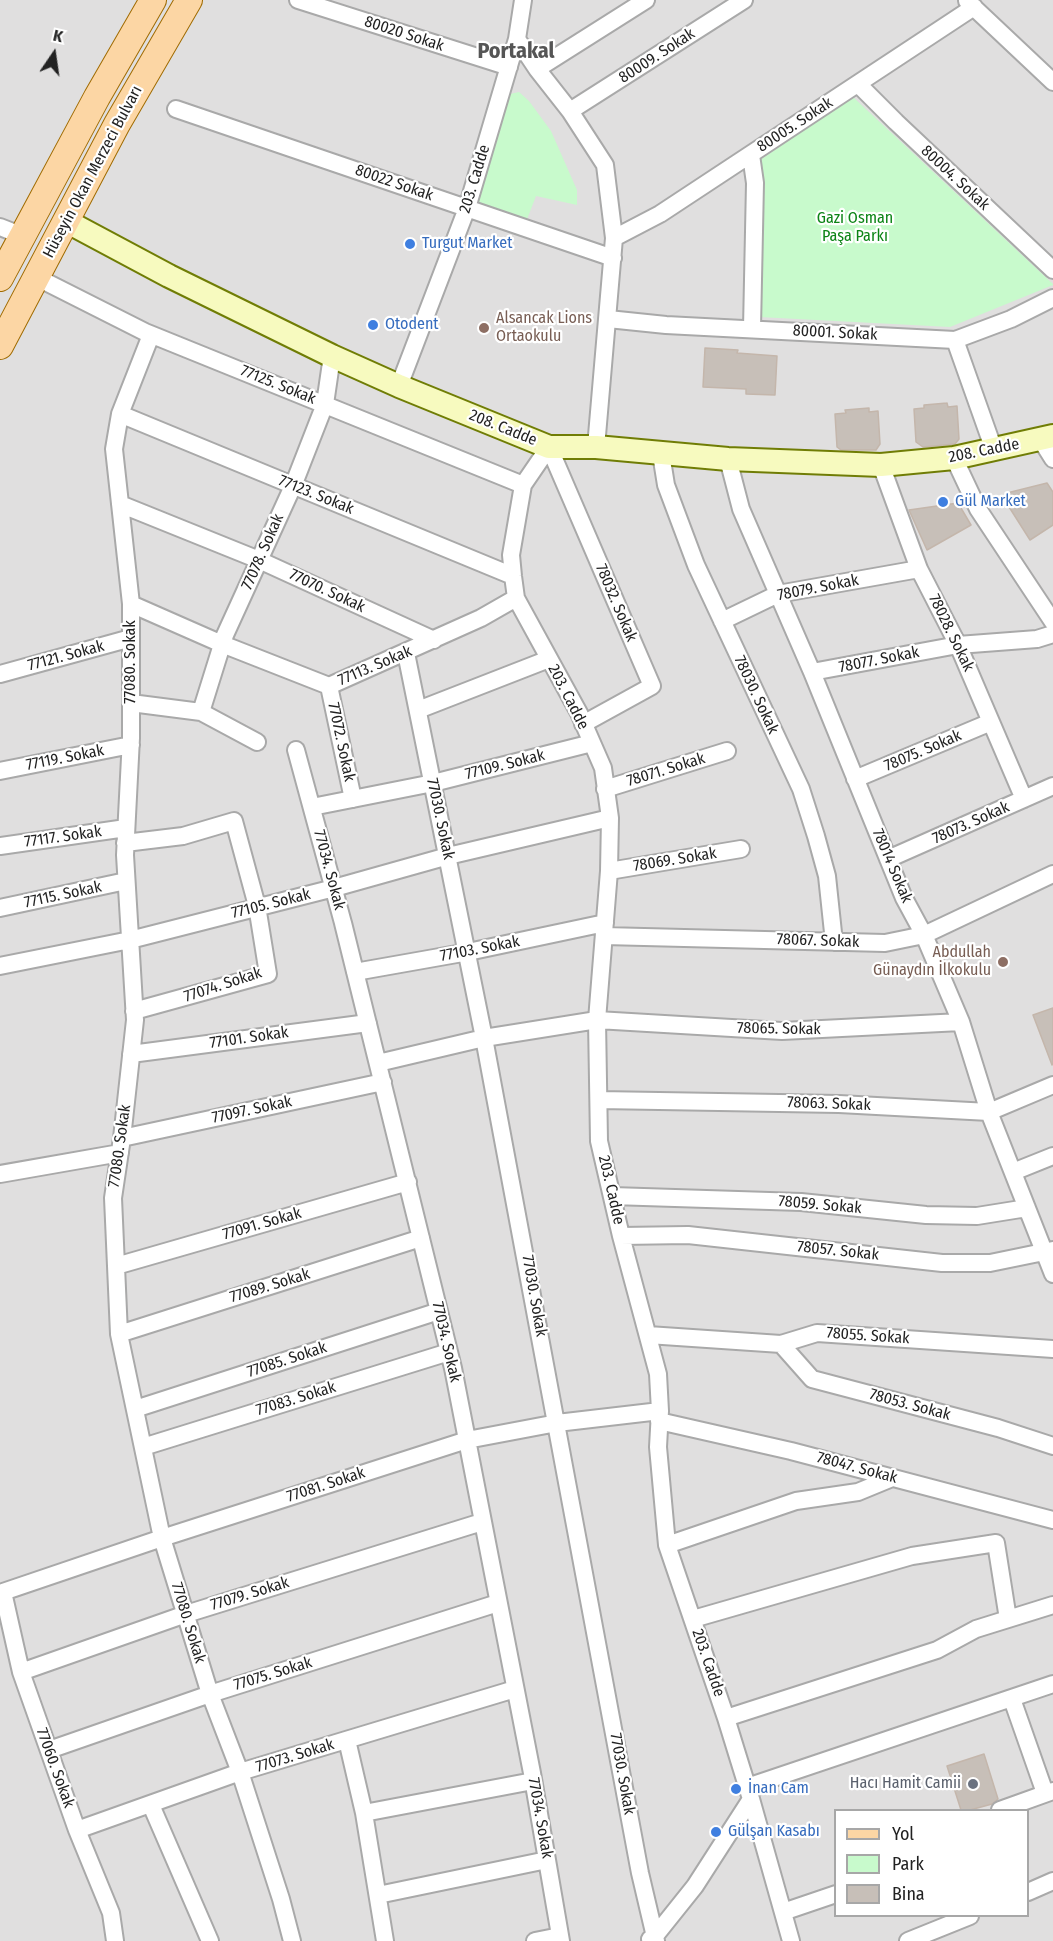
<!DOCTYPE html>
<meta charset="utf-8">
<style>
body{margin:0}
#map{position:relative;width:1053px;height:1941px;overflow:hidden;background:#f2efe9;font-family:"Fira Sans Condensed",sans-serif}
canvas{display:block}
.legend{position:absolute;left:834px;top:1809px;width:195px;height:108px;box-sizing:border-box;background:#fff;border:2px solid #a7a7a7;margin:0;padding:8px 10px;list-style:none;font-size:18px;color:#222}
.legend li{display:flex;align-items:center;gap:12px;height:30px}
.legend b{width:30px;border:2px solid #a7a7a7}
.north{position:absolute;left:24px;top:24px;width:60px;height:60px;-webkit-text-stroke:4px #fff;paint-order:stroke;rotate:13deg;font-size:16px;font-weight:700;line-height:24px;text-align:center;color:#222}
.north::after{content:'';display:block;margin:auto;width:21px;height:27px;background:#222;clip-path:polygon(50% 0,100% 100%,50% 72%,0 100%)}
</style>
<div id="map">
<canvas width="1053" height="1941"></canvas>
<ul class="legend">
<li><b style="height:8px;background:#fcd6a4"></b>Yol</li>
<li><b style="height:16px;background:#c8facc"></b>Park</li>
<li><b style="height:16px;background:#c7bfb8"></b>Bina</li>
</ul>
<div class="north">K</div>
</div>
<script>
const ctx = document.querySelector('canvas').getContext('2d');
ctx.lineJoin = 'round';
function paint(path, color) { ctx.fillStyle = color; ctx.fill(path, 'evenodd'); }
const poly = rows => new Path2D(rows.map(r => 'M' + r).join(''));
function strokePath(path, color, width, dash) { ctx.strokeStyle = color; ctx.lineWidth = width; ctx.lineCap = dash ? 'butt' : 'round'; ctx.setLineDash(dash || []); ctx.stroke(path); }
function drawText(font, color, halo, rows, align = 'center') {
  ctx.font = font + ' "Fira Sans Condensed",sans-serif'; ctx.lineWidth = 4.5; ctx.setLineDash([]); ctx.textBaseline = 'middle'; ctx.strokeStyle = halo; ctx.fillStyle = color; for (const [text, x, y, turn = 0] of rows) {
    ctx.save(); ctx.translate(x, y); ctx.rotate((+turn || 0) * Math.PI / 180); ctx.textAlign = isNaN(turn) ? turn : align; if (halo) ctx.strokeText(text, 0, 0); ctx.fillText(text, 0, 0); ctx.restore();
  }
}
paint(poly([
 [0,0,1053,0,1053,1941,0,1941],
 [836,1810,1028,1810,1028,1916,836,1916]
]), '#e0dfdf');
paint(poly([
 [519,92,529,101,551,131,577,190,577,205,536,196,526,222,473,205,510,94],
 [853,97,1053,284,1053,285,950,327,759,317,760,160]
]), '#c8facc');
const building = poly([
 [705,348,738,350,737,353,777,356,775,395,746,394,746,389,703,387,705,348],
 [947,403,948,407,957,406,959,439,955,444,923,447,916,442,914,409,924,408,924,405,947,403],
 [869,408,869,412,878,411,880,444,876,450,841,450,837,447,835,414,846,413,845,410,869,408],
 [1047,483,1053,492,1053,525,1030,540,1004,499,1007,493,1047,483],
 [958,503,971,525,927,550,909,510,958,503],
 [1053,1008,1053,1064,1052,1065,1033,1015,1053,1008],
 [984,1754,998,1799,992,1804,970,1810,961,1810,947,1766,984,1754]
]);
paint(building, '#c7bfb8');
strokePath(building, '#c4b6ab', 1.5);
const street = poly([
 [298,0,509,67],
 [967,1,1053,82],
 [517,39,537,69,570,111,605,165,614,238,596,447],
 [537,69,646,0],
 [858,84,896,122,1053,270],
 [176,109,613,258],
 [570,111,744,0],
 [751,155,755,183,752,328],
 [0,227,23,236],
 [614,238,660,214,974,7],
 [36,277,145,332,523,485],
 [608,319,666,325,955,340,1011,319,1053,298],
 [151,335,120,414,114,449,131,604,131,738,125,855,135,1020,122,1138,113,1198,119,1334,162,1538,210,1694,240,1772,281,1899,292,1941],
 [955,340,994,450],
 [399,386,467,208,517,39,523,0],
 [120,414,513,576],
 [1041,440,1053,459],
 [549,447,523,485,511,555,513,576,516,598,579,713,603,768,610,818,609,871,597,1020,599,1141,621,1236,658,1374,660,1411,658,1447,667,1545,726,1718,751,1799,791,1941],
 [549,447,652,686,583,724],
 [661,454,666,485,696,565,801,789,816,836,827,876,834,942],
 [954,458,978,509,1053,622],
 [728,459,741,509,812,672,904,898,924,935,961,1022,989,1112,1053,1274],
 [881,465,919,569,958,645,1024,799],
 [120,504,259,560,434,640],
 [131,604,222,644,329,686,481,618,516,598],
 [722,621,778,594,919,569],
 [406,653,484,1038,640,1873,656,1941],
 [812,672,958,645,1037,639,1053,634],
 [0,674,131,638],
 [329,686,353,799],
 [131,703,201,712,257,742],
 [418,710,549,659],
 [201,712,225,635,293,486,325,404,332,356],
 [296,750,343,923,453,1368,532,1773,561,1941],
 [0,771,131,745],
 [855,779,991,722],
 [605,789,727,751],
 [312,807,433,783,592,743],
 [125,843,183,836,234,821,257,906,268,974,134,1011],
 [0,846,126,828],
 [888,859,1053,786],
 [609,871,741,849],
 [0,908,126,881],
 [604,936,885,943,924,935,1053,874],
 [0,966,130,940,334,888,448,856,610,818],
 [355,972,468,952,605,923],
 [131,1054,368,1023],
 [378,1063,484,1038,597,1020,782,1031,961,1022],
 [599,1100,839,1104,989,1112,1053,1085],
 [122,1138,383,1082],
 [1013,1172,1053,1156],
 [0,1174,120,1153],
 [612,1196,801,1202,926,1215,977,1216,1027,1208],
 [621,1236,688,1235,942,1263,990,1263,1053,1250],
 [116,1266,408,1182],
 [119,1334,421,1238],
 [648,1335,781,1344,817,1333,1053,1349],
 [781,1344,812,1379,998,1428,1053,1446],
 [135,1409,439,1311],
 [659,1421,791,1451,1053,1520],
 [143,1447,449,1352],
 [667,1545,796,1501,858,1492,892,1478],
 [3,1592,21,1672,77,1830,111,1913,115,1941],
 [0,1593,162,1538,467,1440,557,1423,660,1411],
 [693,1619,912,1556,996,1543,1008,1619],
 [21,1672,186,1614,482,1522],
 [1012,1699,1045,1793],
 [726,1718,937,1650,976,1629,1053,1605],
 [347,1740,364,1813,385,1941],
 [49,1750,210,1694,498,1603],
 [747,1787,1053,1684],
 [151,1805,210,1941],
 [1000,1810,1053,1791],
 [364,1813,533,1781],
 [77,1830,240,1772,515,1689],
 [1028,1892,1053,1881],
 [378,1895,547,1860],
 [783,1912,836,1894],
 [650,1939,655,1936,695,1886,751,1799],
 [535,1941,560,1936],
 [908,1941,970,1916]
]);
const secondary = poly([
 [66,221,169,276,332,356,399,386,549,447,596,447,728,459,881,465,954,458,1053,436]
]);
const primary = poly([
 [0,278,97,97,153,0],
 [0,346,117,124,189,0]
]);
strokePath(street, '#a9a9a9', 20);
strokePath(secondary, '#707d05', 26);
strokePath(primary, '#a06b00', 28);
strokePath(street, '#fff', 16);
strokePath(secondary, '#f7fabf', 22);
strokePath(primary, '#fcd6a4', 26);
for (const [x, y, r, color] of [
 [410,244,6,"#3f7fe0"],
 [373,325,6,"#3f7fe0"],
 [484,328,6,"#8d6e63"],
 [943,502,6,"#3f7fe0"],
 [1003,962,6,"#8d6e63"],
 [973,1784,6,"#6b7280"],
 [736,1789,6,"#3f7fe0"],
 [716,1832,6,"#3f7fe0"]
]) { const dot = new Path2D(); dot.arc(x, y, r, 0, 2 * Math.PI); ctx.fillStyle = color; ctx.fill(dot); strokePath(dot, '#fff', 2); }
drawText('16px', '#222', '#fff', [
 ["80020 Sokak",404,34,18],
 ["80009. Sokak",657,56,-33],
 ["80005. Sokak",795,125,-33],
 ["Hüseyin Okan Merzeci Bulvarı",93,172,-62],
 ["80004. Sokak",955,178,43],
 ["203. Cadde",475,179,-73],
 ["80022 Sokak",394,183,19],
 ["80001. Sokak",835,333,3],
 ["77125. Sokak",278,385,22],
 ["208. Cadde",503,428,22],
 ["208. Cadde",984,451,-11],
 ["77123. Sokak",316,495,22],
 ["77078. Sokak",263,552,-66],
 ["78079. Sokak",818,588,-11],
 ["77070. Sokak",327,591,25],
 ["78032. Sokak",616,603,67],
 ["78028. Sokak",951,633,64],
 ["77121. Sokak",66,656,-15],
 ["78077. Sokak",879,660,-11],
 ["77080. Sokak",131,662,-90],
 ["77113. Sokak",375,666,-23],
 ["78030. Sokak",756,695,65],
 ["203. Cadde",568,697,63],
 ["77072. Sokak",341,742,78],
 ["78075. Sokak",923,751,-23],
 ["77119. Sokak",65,758,-11],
 ["77109. Sokak",505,765,-14],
 ["78071. Sokak",666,770,-17],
 ["77030. Sokak",440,819,78],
 ["78073. Sokak",971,823,-24],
 ["77117. Sokak",63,837,-8],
 ["78069. Sokak",675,860,-9],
 ["78014 Sokak",892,866,67],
 ["77034. Sokak",329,870,75],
 ["77115. Sokak",63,895,-12],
 ["77105. Sokak",271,904,-14],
 ["78067. Sokak",818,941,2],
 ["77103. Sokak",480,949,-11],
 ["77074. Sokak",223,985,-18],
 ["78065. Sokak",779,1029,1],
 ["77101. Sokak",249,1038,-8],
 ["78063. Sokak",829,1104,2],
 ["77097. Sokak",252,1110,-12],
 ["77080. Sokak",120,1146,-82],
 ["203. Cadde",611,1190,77],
 ["78059. Sokak",820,1205,5],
 ["77091. Sokak",262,1224,-16],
 ["78057. Sokak",838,1251,6],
 ["77089. Sokak",270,1286,-17],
 ["77030. Sokak",534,1296,80],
 ["78055. Sokak",868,1336,4],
 ["77034. Sokak",446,1342,77],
 ["77085. Sokak",287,1360,-18],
 ["77083. Sokak",296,1399,-17],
 ["78053. Sokak",910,1405,15],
 ["78047. Sokak",857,1468,15],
 ["77081. Sokak",326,1485,-18],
 ["77079. Sokak",250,1594,-17],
 ["77080. Sokak",188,1623,73],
 ["203. Cadde",708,1663,71],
 ["77075. Sokak",273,1674,-17],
 ["77073. Sokak",295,1756,-17],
 ["77060. Sokak",55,1768,70],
 ["77030. Sokak",622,1774,80],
 ["77034. Sokak",540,1818,80]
]);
drawText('16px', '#0c8416', '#fff', [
 ["Gazi Osman",855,219],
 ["Paşa Parkı",855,237]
]);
drawText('16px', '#366cbe', '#fff', [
 ["Turgut Market",422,244],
 ["Otodent",385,325],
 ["Gül Market",955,502],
 ["İnan Cam",748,1789],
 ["Gülşan Kasabı",728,1832]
], 'left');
drawText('16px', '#785e54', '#fff', [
 ["Alsancak Lions",496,319],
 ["Ortaokulu",496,337],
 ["Abdullah",991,953,"right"],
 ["Günaydın İlkokulu",991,971,"right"]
], 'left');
drawText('16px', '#5b616d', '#fff', [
 ["Hacı Hamit Camii",961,1784]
], 'right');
drawText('bold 22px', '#555', '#fff', [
 ["Portakal",516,52]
]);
</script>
